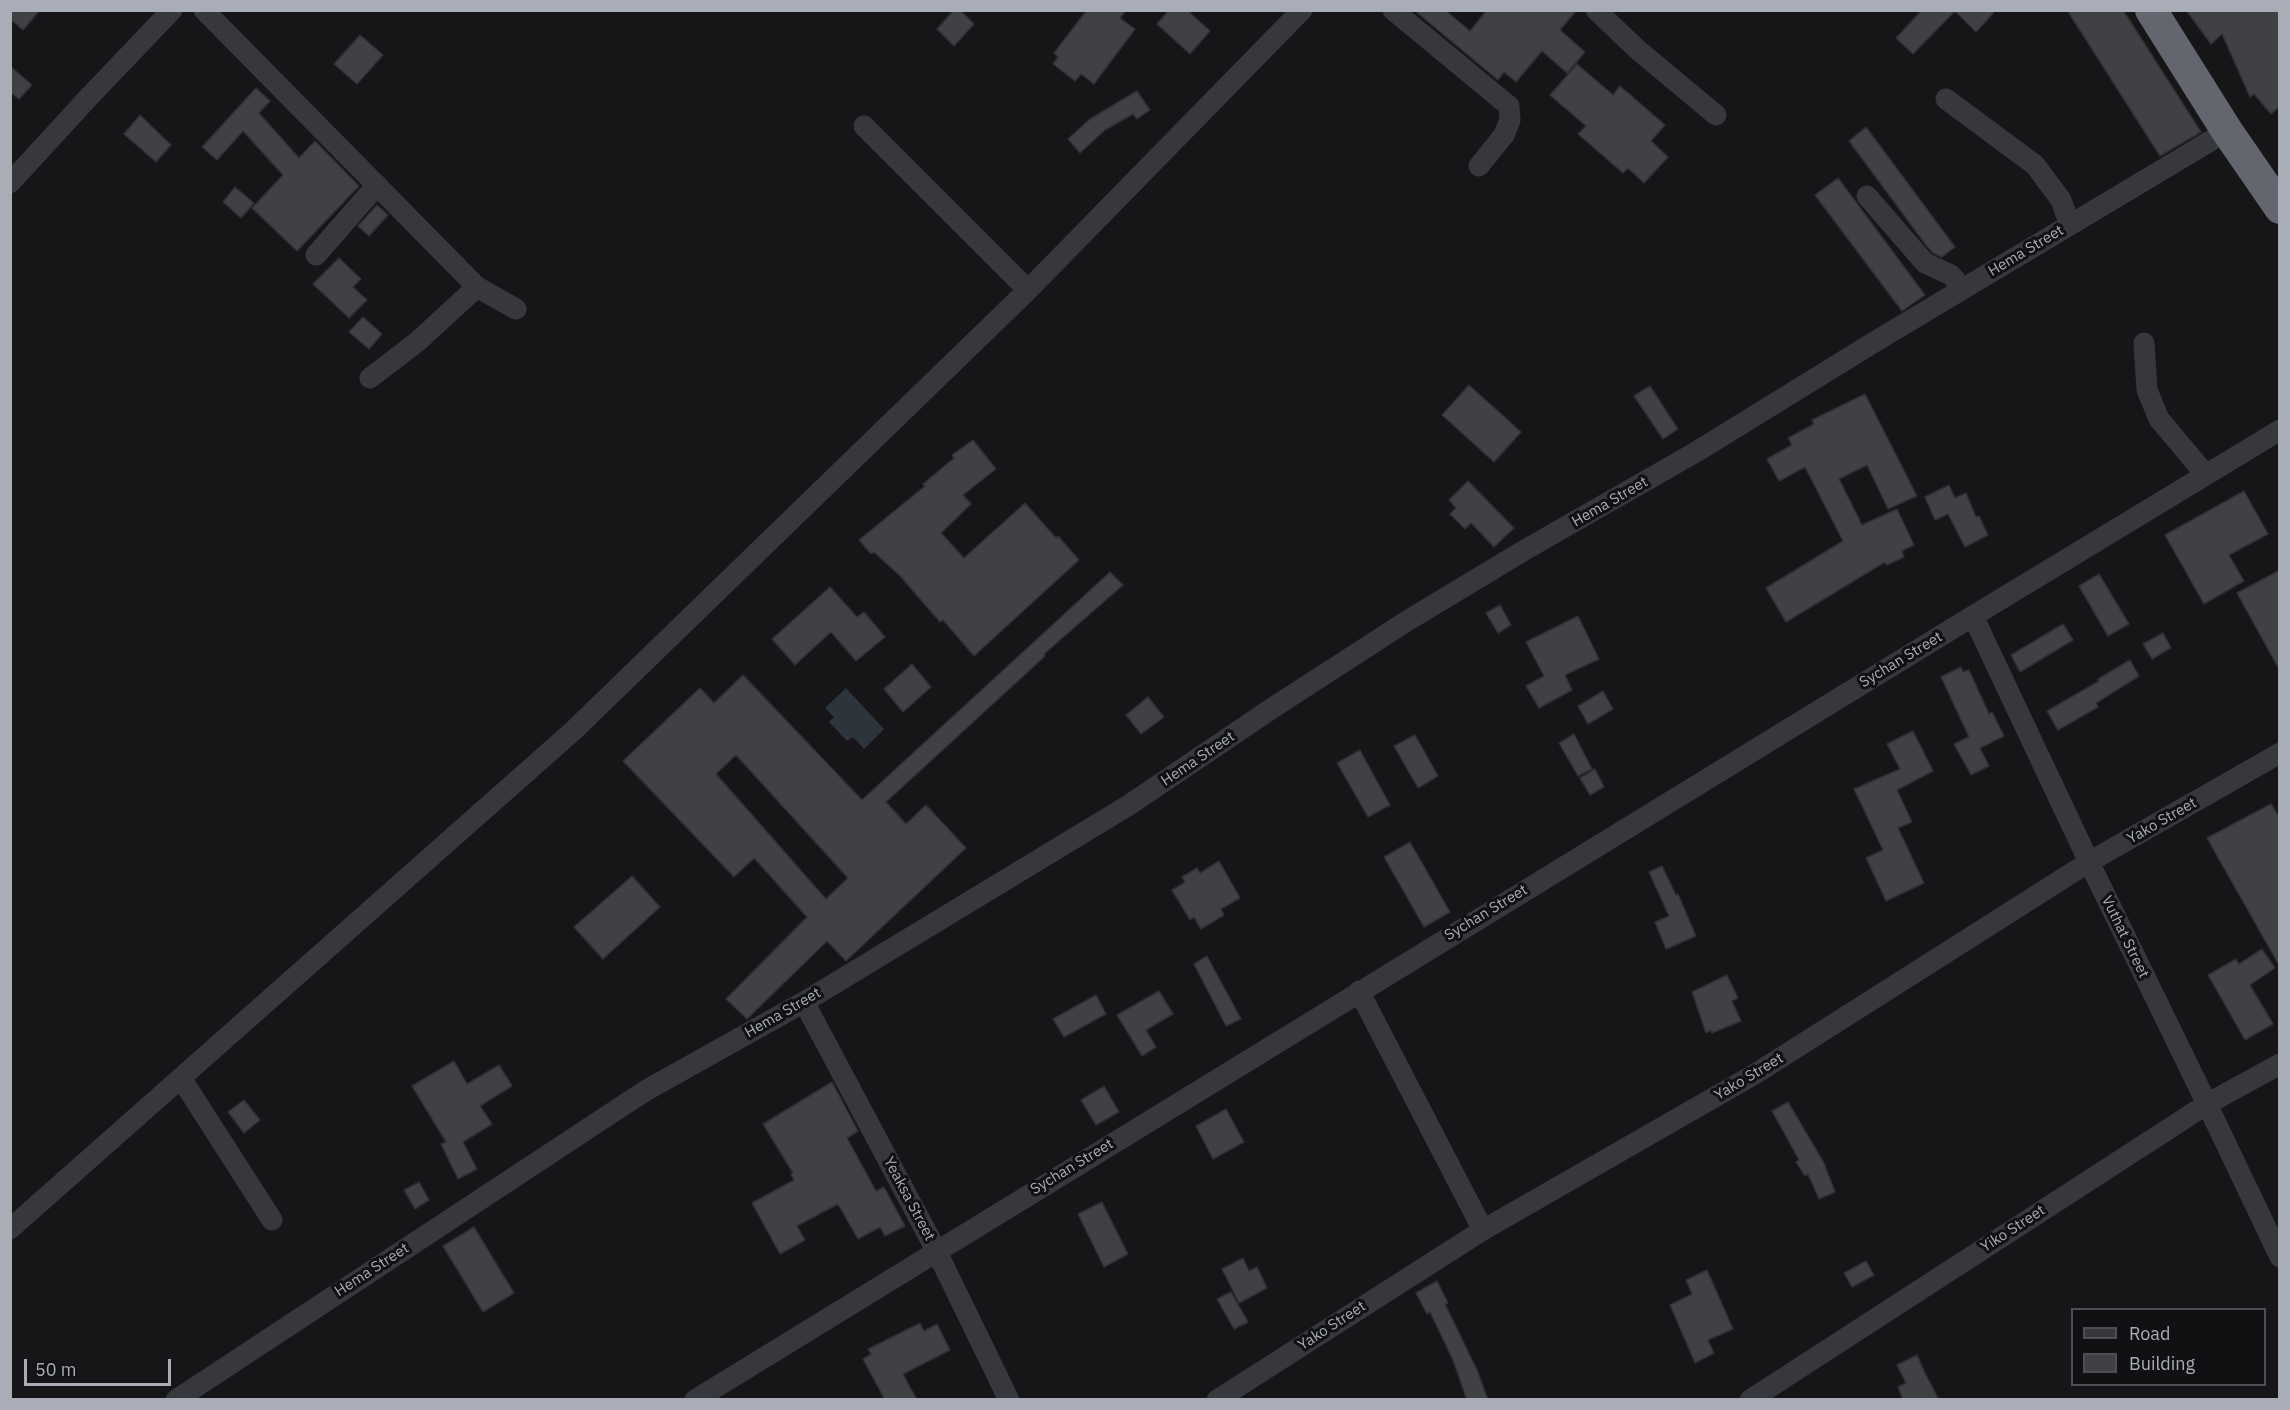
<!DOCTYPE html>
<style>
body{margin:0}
#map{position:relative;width:2290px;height:1410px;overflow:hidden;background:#161618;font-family:"IBM Plex Sans",sans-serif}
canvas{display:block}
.frame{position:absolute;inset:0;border:12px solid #a8adb8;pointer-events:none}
.legend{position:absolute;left:2071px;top:1308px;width:195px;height:78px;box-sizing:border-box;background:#111113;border:2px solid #4d4f55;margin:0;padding:8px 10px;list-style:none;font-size:18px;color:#a8adb8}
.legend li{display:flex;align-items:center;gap:12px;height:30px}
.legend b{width:30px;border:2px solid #4d4f55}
.scale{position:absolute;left:24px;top:1359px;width:147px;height:27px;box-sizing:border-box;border:3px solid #a8adb8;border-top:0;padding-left:8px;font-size:18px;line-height:21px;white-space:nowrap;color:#a8adb8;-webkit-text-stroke:4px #111113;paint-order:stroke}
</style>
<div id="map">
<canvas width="2290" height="1410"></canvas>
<div class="frame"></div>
<ul class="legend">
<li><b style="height:8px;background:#37383d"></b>Road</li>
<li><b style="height:16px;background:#404145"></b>Building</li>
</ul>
<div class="scale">50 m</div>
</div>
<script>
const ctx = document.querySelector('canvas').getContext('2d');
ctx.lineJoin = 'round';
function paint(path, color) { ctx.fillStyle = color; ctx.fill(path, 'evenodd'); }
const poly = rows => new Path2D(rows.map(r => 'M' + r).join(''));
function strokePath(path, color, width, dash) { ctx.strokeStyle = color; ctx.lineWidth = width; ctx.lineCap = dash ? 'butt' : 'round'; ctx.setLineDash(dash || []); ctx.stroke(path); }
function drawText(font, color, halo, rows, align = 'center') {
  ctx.font = font + ' "IBM Plex Sans",sans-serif'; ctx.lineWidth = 6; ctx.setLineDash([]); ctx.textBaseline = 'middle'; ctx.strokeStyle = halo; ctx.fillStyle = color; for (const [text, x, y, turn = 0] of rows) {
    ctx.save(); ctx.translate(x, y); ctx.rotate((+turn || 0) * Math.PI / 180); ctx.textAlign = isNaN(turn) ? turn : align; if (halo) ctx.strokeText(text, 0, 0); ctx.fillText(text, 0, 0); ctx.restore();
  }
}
paint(poly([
 [846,688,884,729,864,749,853,737,847,741,829,722,834,717,825,708]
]), '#2c353c');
const building = poly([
 [10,10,40,10,23,30,10,19,10,10],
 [954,10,960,10,974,24,954,46,937,29,954,10],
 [1087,10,1126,10,1120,18,1135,29,1094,84,1081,74,1075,81,1053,64,1058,57,1054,53,1087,10],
 [1169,10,1187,10,1210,31,1190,54,1157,24,1169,10],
 [1414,10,1445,10,1470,31,1487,10,1577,10,1560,30,1585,52,1567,73,1542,51,1516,82,1504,72,1498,80,1414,10],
 [1922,10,1996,10,1976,32,1955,11,1913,54,1896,38,1922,10],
 [2067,10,2123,10,2201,132,2160,156,2067,10],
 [2186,10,2280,10,2280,106,2271,114,2254,94,2250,97,2222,34,2211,44,2186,10],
 [360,35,383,55,357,84,334,64,360,35],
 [1577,64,1613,95,1620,86,1665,125,1651,141,1668,157,1644,183,1628,168,1623,173,1578,134,1586,126,1550,95,1577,64],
 [10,66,32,85,19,99,10,92,10,66],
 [256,88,270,101,259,113,299,158,315,141,359,186,297,251,252,208,283,175,243,131,217,160,202,147,256,88],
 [1137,91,1150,110,1137,119,1133,114,1105,130,1080,153,1068,139,1090,119,1137,91],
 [140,115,171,145,156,162,124,134,140,115],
 [1866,127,1955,247,1942,257,1933,253,1926,245,1849,141,1866,127],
 [1838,178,1925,295,1902,311,1815,195,1838,178],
 [235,187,254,203,241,218,223,202,235,187],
 [377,205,388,215,369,236,358,226,377,205],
 [339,258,361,279,353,287,367,300,349,318,313,284,339,258],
 [363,317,382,334,369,349,349,332,363,317],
 [1469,385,1521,432,1494,462,1442,415,1469,385],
 [1650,386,1678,429,1663,439,1634,396,1650,386],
 [1865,394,1917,496,1888,509,1867,465,1839,479,1862,525,1897,509,1914,545,1902,551,1904,557,1887,565,1885,562,1786,622,1766,588,1843,541,1805,467,1779,481,1767,459,1792,445,1788,438,1814,424,1812,420,1865,394],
 [973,440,996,469,963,495,971,504,941,533,964,558,1025,503,1056,538,1058,536,1079,560,974,656,943,620,940,622,901,577,874,552,871,554,859,540,925,486,923,484,954,458,952,455,973,440],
 [1468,481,1514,528,1494,547,1471,523,1465,529,1450,514,1456,508,1449,500,1468,481],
 [1949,485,1955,498,1966,493,1976,517,1979,516,1988,535,1965,547,1948,514,1935,520,1925,497,1949,485],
 [2244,491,2268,534,2229,555,2244,581,2204,604,2165,535,2244,491],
 [2280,570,2280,671,2237,593,2280,570],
 [1110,572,1123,585,1044,654,1045,656,886,802,906,824,926,805,966,848,846,961,827,941,747,1019,726,999,807,917,754,858,734,877,623,761,700,688,714,703,743,675,862,800,1110,572],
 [736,755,848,878,826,899,716,774,736,755],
 [2099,574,2129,624,2108,636,2079,586,2099,574],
 [830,587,857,617,864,612,885,637,856,661,831,632,795,665,772,639,830,587],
 [1500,605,1511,625,1498,633,1486,613,1500,605],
 [1578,616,1599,659,1565,675,1572,690,1539,708,1526,686,1544,676,1526,642,1578,616],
 [2063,624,2073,640,2020,672,2011,655,2063,624],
 [2163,633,2171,648,2152,659,2143,644,2163,633],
 [2130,660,2139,676,2096,703,2098,707,2058,730,2047,711,2099,681,2098,679,2130,660],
 [912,664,931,687,903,712,884,689,912,664],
 [1961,667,1963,672,1969,670,1989,714,1992,712,2004,736,1980,748,1989,766,1971,775,1954,744,1969,737,1941,677,1961,667],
 [1603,691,1613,709,1588,724,1578,706,1603,691],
 [1148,697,1164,717,1141,734,1126,715,1148,697],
 [1913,731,1933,771,1897,790,1912,822,1898,828,1924,883,1886,901,1866,858,1883,850,1854,789,1900,769,1887,744,1913,731],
 [1574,734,1592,769,1578,776,1559,743,1574,734],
 [1415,735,1438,776,1418,788,1394,746,1415,735],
 [1360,750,1390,805,1368,817,1337,763,1360,750],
 [1595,769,1604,787,1590,795,1580,778,1595,769],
 [2271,804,2280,818,2280,967,2207,838,2271,804],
 [1410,842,1450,912,1424,927,1384,857,1410,842],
 [1219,861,1240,898,1221,909,1224,915,1201,929,1194,917,1190,920,1172,890,1185,882,1182,877,1197,868,1200,873,1219,861],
 [1662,866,1676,895,1678,894,1696,936,1666,949,1655,922,1669,916,1649,872,1662,866],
 [632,876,660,907,603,959,574,927,632,876],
 [2262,949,2275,968,2250,985,2273,1024,2245,1040,2208,975,2236,959,2239,964,2262,949],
 [1207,956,1241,1019,1226,1026,1194,964,1207,956],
 [1727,975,1738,998,1732,1001,1741,1021,1712,1033,1711,1030,1706,1033,1692,992,1727,975],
 [1159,991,1173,1014,1146,1030,1156,1047,1142,1056,1117,1015,1159,991],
 [1096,995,1106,1014,1064,1037,1053,1019,1096,995],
 [454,1061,467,1084,499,1065,512,1086,480,1106,492,1124,463,1142,477,1169,458,1179,441,1144,446,1142,412,1086,454,1061],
 [832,1082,858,1131,847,1138,876,1191,884,1187,905,1226,885,1236,880,1227,858,1239,838,1204,797,1226,805,1240,780,1254,752,1203,794,1180,791,1174,793,1173,763,1124,832,1082],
 [1104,1086,1119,1112,1096,1125,1081,1100,1104,1086],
 [244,1100,260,1120,244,1133,228,1112,244,1100],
 [1788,1102,1824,1163,1835,1192,1819,1199,1808,1174,1805,1176,1796,1162,1799,1160,1772,1111,1788,1102],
 [1226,1109,1244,1142,1213,1159,1196,1126,1226,1109],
 [419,1182,429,1200,415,1209,404,1190,419,1182],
 [1102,1202,1128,1254,1104,1267,1078,1214,1102,1202],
 [474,1227,514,1293,483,1312,443,1246,474,1227],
 [1243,1258,1249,1271,1257,1267,1267,1288,1239,1303,1222,1269,1243,1258],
 [1866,1261,1874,1275,1852,1287,1844,1273,1866,1261],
 [1707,1270,1733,1329,1708,1340,1714,1353,1695,1363,1670,1305,1692,1294,1686,1280,1707,1270],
 [1437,1281,1448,1303,1445,1304,1477,1370,1488,1400,1467,1400,1453,1360,1430,1312,1427,1314,1416,1293,1437,1281],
 [1231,1292,1248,1322,1234,1329,1217,1299,1231,1292],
 [920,1323,924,1331,937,1324,950,1350,903,1374,917,1400,885,1400,863,1359,871,1354,868,1349,920,1323],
 [1917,1355,1925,1373,1939,1400,1903,1400,1898,1387,1906,1383,1897,1365,1917,1355]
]);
paint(building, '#404145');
strokePath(building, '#303034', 1.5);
strokePath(poly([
 [204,10,477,287,516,309],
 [1393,10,1509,106,1510,120,1504,135,1479,166],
 [1596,10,1638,50,1716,115],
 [1946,99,2035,165,2061,200,2070,225],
 [864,126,1028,290],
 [10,183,88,98,172,10],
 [1867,196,1925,263,1951,275,1963,289],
 [316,255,377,185],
 [2144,343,2147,390,2159,419,2206,475],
 [370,378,417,342,477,287],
 [1973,616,2089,862,2207,1104,2280,1257],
 [1359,991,1483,1230],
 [804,1002,936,1250,1009,1400],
 [181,1078,272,1220],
 [10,1229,573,731,1028,290,1302,10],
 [176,1400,645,1091,804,1002,1129,805,1274,707,1407,621,1523,551,1696,452,1876,341,2227,131],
 [695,1400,1973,616,2280,430],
 [1217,1400,1483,1230,1755,1074,2089,862,2280,753],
 [1750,1400,2207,1104,2280,1064]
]), '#37383d', 21);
strokePath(poly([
 [2151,10,2227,131,2280,208]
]), '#63666e', 32);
drawText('15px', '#a8adb8', '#111113', [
 ["Hema Street",2026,251,-31],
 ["Hema Street",1610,502,-30],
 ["Sychan Street",1901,660,-31],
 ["Hema Street",1198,759,-34],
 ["Yako Street",2162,821,-30],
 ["Sychan Street",1486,913,-31],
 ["Vuthat Street",2125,937,64],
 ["Hema Street",783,1013,-30],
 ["Yako Street",1749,1077,-31],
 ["Sychan Street",1072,1167,-31],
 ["Yeaksa Street",909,1199,62],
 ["Yiko Street",2013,1229,-33],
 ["Hema Street",372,1270,-33],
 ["Yako Street",1332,1326,-33]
]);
</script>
